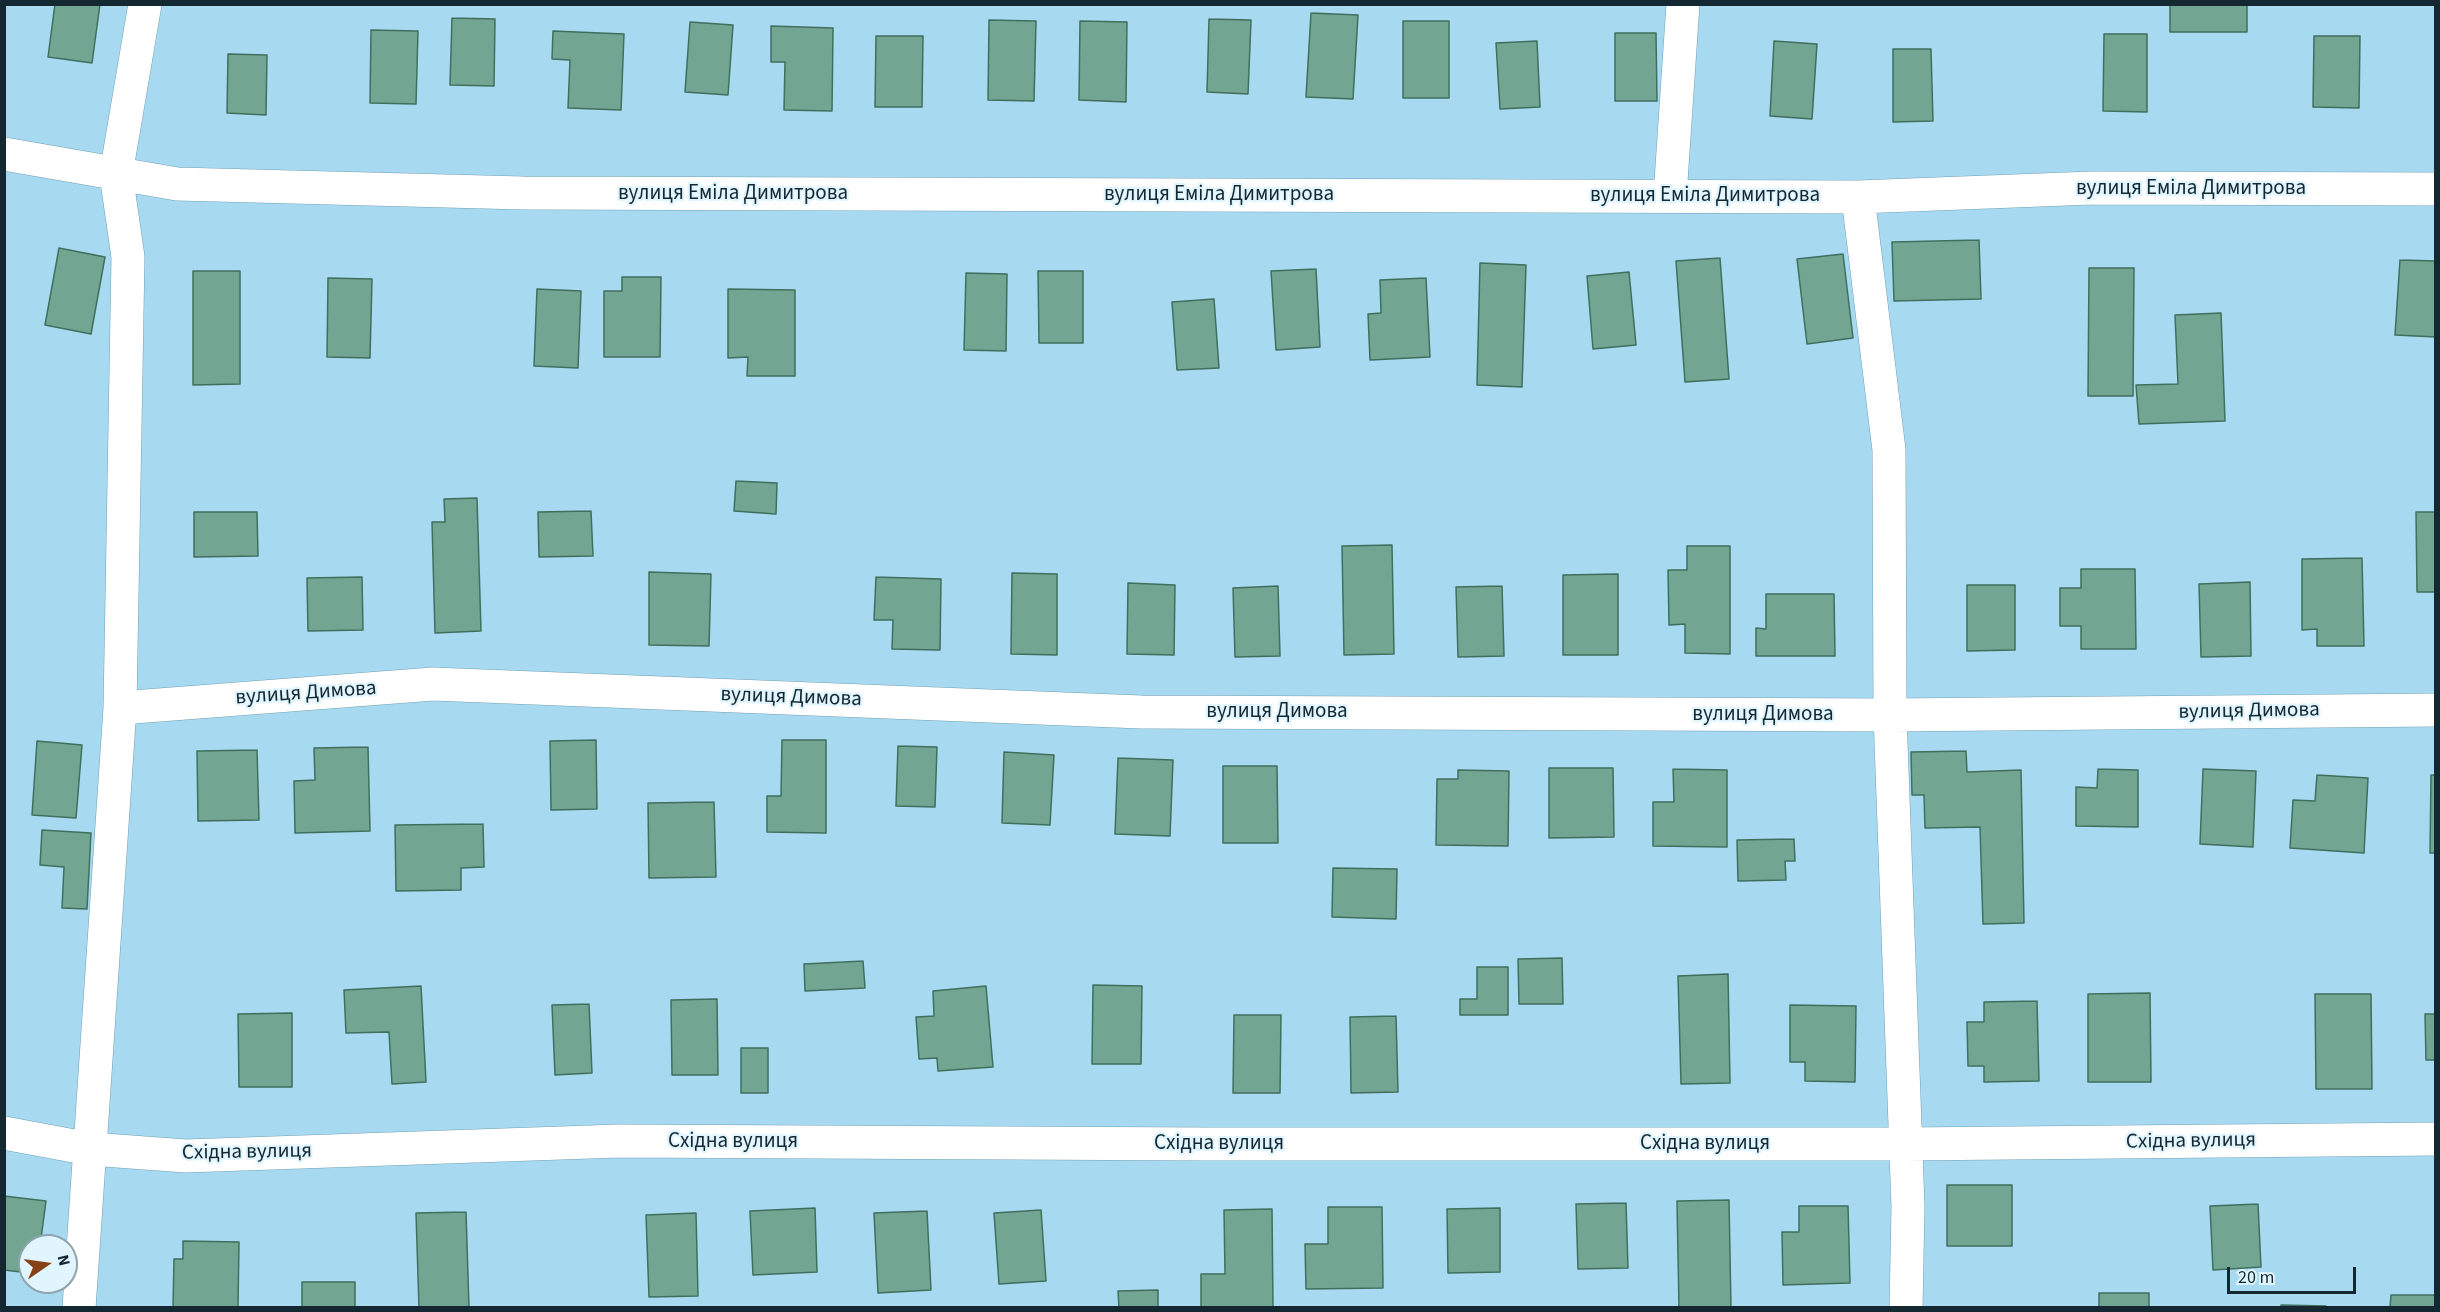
<!DOCTYPE html>
<meta charset="utf-8">
<style>
body{margin:0}
#map{position:relative;width:2440px;height:1312px;overflow:hidden;background:#a7d9f0;font-family:"Source Sans 3",sans-serif}
canvas{display:block}
.frame{position:absolute;inset:0;border:6px solid #142831;pointer-events:none}
.north{position:absolute;left:18px;top:1234px;width:60px;height:60px;box-sizing:border-box;background:#e1f5fe;border:2px solid #8fa3ac;border-radius:50%;rotate:77deg;font-size:16px;font-weight:700;line-height:24px;text-align:center;color:#142831}
.north::after{content:'';display:block;margin:auto;width:21px;height:27px;background:#864217;clip-path:polygon(50% 0,100% 100%,50% 72%,0 100%)}
.scale{position:absolute;left:2227px;top:1267px;width:129px;height:27px;box-sizing:border-box;border:3px solid #142831;border-top:0;padding-left:8px;font-size:18px;line-height:21px;white-space:nowrap;color:#142831;-webkit-text-stroke:4px #e1f5fe;paint-order:stroke}
</style>
<div id="map">
<canvas width="2440" height="1312"></canvas>
<div class="frame"></div>
<div class="north">N</div>
<div class="scale">20 m</div>
</div>
<script>
const ctx = document.querySelector('canvas').getContext('2d');
ctx.lineJoin = 'round';
function paint(path, color) { ctx.fillStyle = color; ctx.fill(path, 'evenodd'); }
const poly = rows => new Path2D(rows.map(r => 'M' + r).join(''));
function strokePath(path, color, width, dash) { ctx.strokeStyle = color; ctx.lineWidth = width; ctx.lineCap = dash ? 'butt' : 'round'; ctx.setLineDash(dash || []); ctx.stroke(path); }
function drawText(font, color, halo, rows, align = 'center') {
  ctx.font = font + ' "Source Sans 3",sans-serif'; ctx.lineWidth = 4.5; ctx.setLineDash([]); ctx.textBaseline = 'middle'; ctx.strokeStyle = halo; ctx.fillStyle = color; for (const [text, x, y, turn = 0] of rows) {
    ctx.save(); ctx.translate(x, y); ctx.rotate((+turn || 0) * Math.PI / 180); ctx.textAlign = isNaN(turn) ? turn : align; if (halo) ctx.strokeText(text, 0, 0); ctx.fillText(text, 0, 0); ctx.restore();
  }
}
const building = poly([
 [55,4,100,4,92,63,48,57,55,4],
 [2170,4,2247,4,2247,32,2170,32,2170,4],
 [1311,13,1358,15,1353,99,1306,97,1311,13],
 [452,18,495,19,494,86,450,85,452,18],
 [1209,19,1251,20,1248,94,1207,92,1209,19],
 [989,20,1036,21,1034,101,988,100,989,20],
 [1080,21,1127,22,1126,102,1079,100,1080,21],
 [1403,21,1449,21,1449,98,1403,98,1403,21],
 [690,22,733,25,728,95,685,92,690,22],
 [771,26,833,28,832,111,784,110,785,62,771,62,771,26],
 [371,30,418,31,416,104,370,103,371,30],
 [553,31,624,34,621,110,568,108,570,60,552,59,553,31],
 [1615,33,1656,33,1657,101,1615,101,1615,33],
 [2104,34,2147,34,2147,112,2103,111,2104,34],
 [876,36,923,36,922,107,875,107,876,36],
 [2314,36,2360,36,2359,108,2313,107,2314,36],
 [1537,41,1540,107,1500,109,1496,43,1537,41],
 [1774,41,1817,44,1812,119,1770,116,1774,41],
 [1893,49,1931,49,1933,121,1893,122,1893,49],
 [228,54,267,55,266,115,227,113,228,54],
 [1979,240,1981,299,1894,301,1892,242,1979,240],
 [59,248,105,257,91,334,45,325,59,248],
 [1843,254,1853,338,1807,344,1797,259,1843,254],
 [1720,258,1729,379,1685,382,1676,261,1720,258],
 [2400,260,2436,261,2436,337,2395,335,2400,260],
 [1480,263,1526,265,1522,387,1477,385,1480,263],
 [2089,268,2134,268,2133,396,2088,396,2089,268],
 [1316,269,1320,347,1276,350,1271,271,1316,269],
 [193,271,240,271,240,384,193,385,193,271],
 [1038,271,1083,271,1083,343,1039,343,1038,271],
 [1629,272,1636,345,1593,349,1587,276,1629,272],
 [966,273,1007,274,1006,351,964,350,966,273],
 [622,277,661,277,660,357,604,357,604,291,622,291,622,277],
 [328,278,372,279,370,358,327,357,328,278],
 [1426,278,1430,357,1370,360,1368,314,1381,313,1380,280,1426,278],
 [537,289,581,291,578,368,534,366,537,289],
 [728,289,795,290,795,376,747,376,748,357,728,358,728,289],
 [1214,299,1219,368,1177,370,1172,302,1214,299],
 [2221,313,2225,421,2139,424,2136,385,2178,384,2175,315,2221,313],
 [736,481,777,483,776,514,734,511,736,481],
 [477,498,481,631,435,633,432,522,445,522,444,499,477,498],
 [591,511,593,556,539,557,538,512,591,511],
 [194,512,257,512,258,556,194,557,194,512],
 [2416,512,2436,512,2436,592,2417,592,2416,512],
 [1392,545,1394,654,1344,655,1342,546,1392,545],
 [1687,546,1730,546,1730,654,1685,653,1685,624,1669,625,1668,570,1687,570,1687,546],
 [2362,558,2364,646,2317,646,2317,629,2302,630,2302,559,2362,558],
 [2081,569,2135,569,2136,649,2081,649,2081,626,2060,626,2060,588,2081,588,2081,569],
 [649,572,711,574,709,646,649,645,649,572],
 [1012,573,1057,574,1057,655,1011,654,1012,573],
 [1618,574,1618,655,1563,655,1563,575,1618,574],
 [362,577,363,630,308,631,307,578,362,577],
 [876,577,941,579,940,650,892,649,893,620,874,620,876,577],
 [2250,582,2251,656,2201,657,2199,584,2250,582],
 [1128,583,1175,585,1174,655,1127,654,1128,583],
 [1967,585,2015,585,2015,650,1967,651,1967,585],
 [1278,586,1280,656,1235,657,1233,588,1278,586],
 [1502,586,1504,656,1458,657,1456,587,1502,586],
 [1766,594,1834,594,1835,656,1756,656,1756,628,1766,629,1766,594],
 [596,740,597,809,551,810,550,741,596,740],
 [782,740,826,740,826,833,767,832,767,796,781,796,782,740],
 [37,741,82,745,76,818,32,815,37,741],
 [898,746,937,747,935,807,896,806,898,746],
 [368,747,370,831,295,833,294,781,315,780,314,748,368,747],
 [257,750,259,820,198,821,197,751,257,750],
 [1966,751,1967,772,2021,770,2024,923,1983,924,1980,827,1925,828,1924,795,1912,795,1911,752,1966,751],
 [1004,752,1054,755,1050,825,1002,823,1004,752],
 [1118,758,1173,760,1170,836,1115,834,1118,758],
 [1223,766,1277,766,1278,843,1223,843,1223,766],
 [1549,768,1613,768,1614,837,1549,838,1549,768],
 [1673,769,1727,770,1727,847,1653,846,1653,802,1674,802,1673,769],
 [2098,769,2138,770,2138,827,2076,826,2076,787,2097,788,2098,769],
 [2203,769,2256,771,2253,847,2200,844,2203,769],
 [1458,770,1509,771,1508,846,1436,845,1437,779,1458,779,1458,770],
 [2317,775,2368,778,2364,853,2290,848,2293,800,2315,801,2317,775],
 [2431,775,2436,775,2436,853,2430,853,2431,775],
 [714,802,716,877,649,878,648,803,714,802],
 [483,824,484,867,461,868,461,890,396,891,395,825,483,824],
 [42,830,91,833,87,909,62,908,64,867,40,865,42,830],
 [1794,839,1795,861,1785,861,1786,880,1738,881,1737,840,1794,839],
 [1333,868,1397,869,1396,919,1332,917,1333,868],
 [1562,958,1563,1004,1519,1004,1518,959,1562,958],
 [863,961,865,988,805,991,804,964,863,961],
 [1477,967,1508,967,1508,1015,1460,1015,1460,999,1477,999,1477,967],
 [1728,974,1730,1083,1681,1084,1678,976,1728,974],
 [1093,985,1142,986,1141,1064,1092,1064,1093,985],
 [421,986,426,1082,392,1084,389,1032,346,1033,344,990,421,986],
 [986,986,993,1067,938,1071,937,1058,919,1059,916,1017,934,1016,933,991,986,986],
 [2150,993,2151,1082,2088,1082,2088,994,2150,993],
 [2315,994,2371,994,2372,1089,2316,1089,2315,994],
 [717,999,718,1075,672,1075,671,1000,717,999],
 [2037,1001,2039,1081,1984,1082,1984,1066,1968,1066,1967,1022,1984,1022,1984,1002,2037,1001],
 [589,1004,592,1073,555,1075,552,1005,589,1004],
 [1790,1005,1856,1006,1855,1082,1805,1081,1805,1062,1790,1062,1790,1005],
 [292,1013,292,1087,239,1087,238,1014,292,1013],
 [2425,1014,2436,1014,2436,1060,2426,1060,2425,1014],
 [1234,1015,1281,1015,1280,1093,1233,1093,1234,1015],
 [1396,1016,1398,1092,1351,1093,1350,1017,1396,1016],
 [741,1048,768,1048,768,1093,741,1093,741,1048],
 [1947,1185,2012,1185,2012,1246,1947,1246,1947,1185],
 [4,1196,46,1201,40,1246,30,1246,30,1273,4,1270,4,1196],
 [1729,1200,1731,1308,1679,1308,1677,1201,1729,1200],
 [1626,1203,1628,1268,1578,1269,1576,1204,1626,1203],
 [2258,1204,2261,1267,2213,1270,2210,1206,2258,1204],
 [1799,1206,1848,1206,1850,1283,1783,1285,1782,1232,1799,1232,1799,1206],
 [1328,1207,1382,1207,1383,1288,1306,1289,1305,1244,1328,1244,1328,1207],
 [815,1208,817,1272,753,1275,750,1211,815,1208],
 [1500,1208,1500,1272,1448,1273,1447,1209,1500,1208],
 [1272,1209,1273,1308,1201,1308,1201,1274,1225,1274,1224,1210,1272,1209],
 [1041,1210,1046,1281,999,1284,994,1213,1041,1210],
 [927,1211,931,1290,878,1293,874,1213,927,1211],
 [466,1212,469,1308,419,1308,416,1213,466,1212],
 [696,1213,698,1296,649,1297,646,1215,696,1213],
 [183,1241,239,1242,238,1308,173,1308,174,1259,183,1259,183,1241],
 [302,1282,355,1282,355,1308,302,1308,302,1282],
 [1158,1290,1158,1308,1119,1308,1118,1291,1158,1290],
 [2099,1293,2149,1293,2149,1308,2099,1308,2099,1293],
 [2391,1295,2436,1295,2436,1308,2390,1308,2391,1295],
 [2281,1305,2326,1306,2326,1308,2281,1308,2281,1305]
]);
paint(building, '#73a692');
strokePath(building, '#3f705e', 1.5);
const minor = poly([
 [4,154,177,184,523,193,1858,197,2092,188,2436,189],
 [1670,196,1683,4],
 [1858,197,1889,450,1890,715,1908,1207,1906,1308],
 [120,708,433,684,1141,712,1890,715,2436,710],
 [4,1133,90,1149,186,1156,619,1141,1205,1144,1905,1144,2436,1139],
 [79,1308,120,708,128,257,116,174,145,4]
]);
strokePath(minor, '#70a0b6', 34);
strokePath(minor, '#fff', 33);
drawText('21px', '#142831', '#e1f5fe', [
 ["вулиця Еміла Димитрова",2191,189],
 ["вулиця Еміла Димитрова",733,194],
 ["вулиця Еміла Димитрова",1219,195],
 ["вулиця Еміла Димитрова",1705,196],
 ["вулиця Димова",306,694,-4],
 ["вулиця Димова",791,698,2],
 ["вулиця Димова",1277,712],
 ["вулиця Димова",2249,712,-1],
 ["вулиця Димова",1763,715],
 ["Східна вулиця",733,1142],
 ["Східна вулиця",2191,1142,-1],
 ["Східна вулиця",1219,1144],
 ["Східна вулиця",1705,1144],
 ["Східна вулиця",247,1153,-1]
]);
</script>
